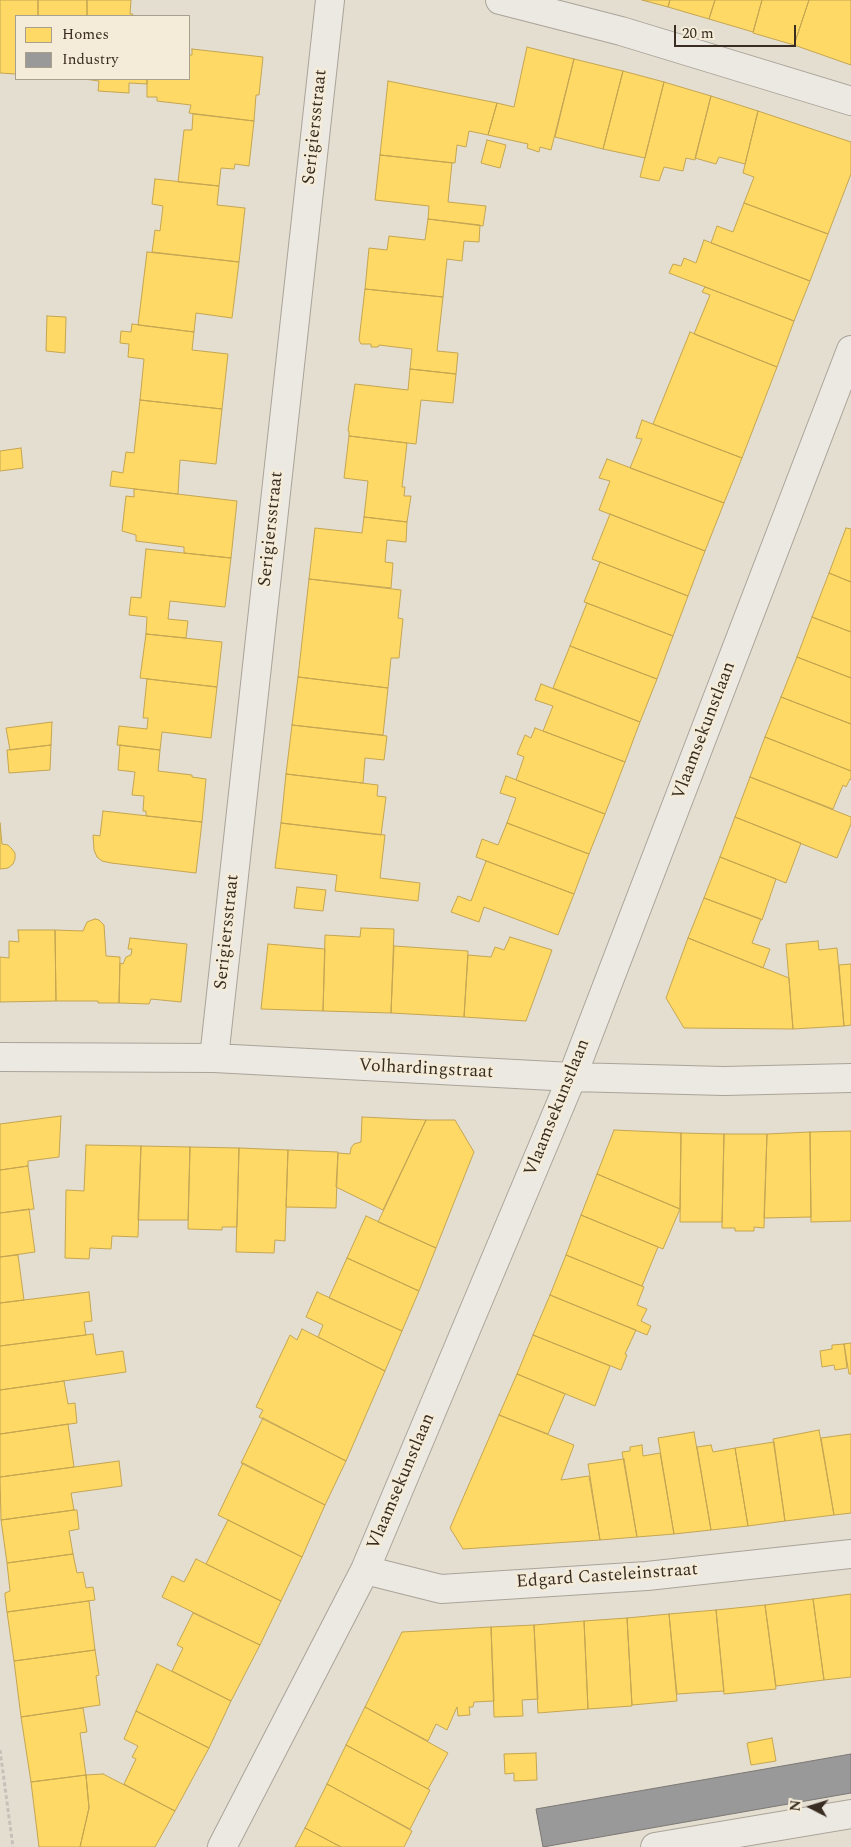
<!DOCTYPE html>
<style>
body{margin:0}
#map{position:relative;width:851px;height:1847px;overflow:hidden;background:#e4ded1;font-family:Spectral,serif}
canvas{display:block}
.legend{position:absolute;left:15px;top:15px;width:175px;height:65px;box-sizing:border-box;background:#f4ecd8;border:1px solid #a99f8f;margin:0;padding:6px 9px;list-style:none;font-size:15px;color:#392c21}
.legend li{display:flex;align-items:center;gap:10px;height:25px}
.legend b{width:25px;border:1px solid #a99f8f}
.north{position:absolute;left:786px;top:1782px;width:50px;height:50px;-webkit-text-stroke:4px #f4ecd8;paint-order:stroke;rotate:275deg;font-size:14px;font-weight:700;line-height:20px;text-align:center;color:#392c21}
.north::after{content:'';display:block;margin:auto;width:18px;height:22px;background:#392c21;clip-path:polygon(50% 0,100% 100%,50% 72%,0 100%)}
.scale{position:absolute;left:674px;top:25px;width:122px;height:22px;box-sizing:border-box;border:2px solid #392c21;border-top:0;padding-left:6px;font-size:15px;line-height:18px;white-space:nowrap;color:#392c21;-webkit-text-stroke:4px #f4ecd8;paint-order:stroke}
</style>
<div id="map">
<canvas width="851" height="1847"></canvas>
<ul class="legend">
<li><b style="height:14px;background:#ffd966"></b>Homes</li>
<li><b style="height:14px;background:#999"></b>Industry</li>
</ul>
<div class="north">N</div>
<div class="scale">20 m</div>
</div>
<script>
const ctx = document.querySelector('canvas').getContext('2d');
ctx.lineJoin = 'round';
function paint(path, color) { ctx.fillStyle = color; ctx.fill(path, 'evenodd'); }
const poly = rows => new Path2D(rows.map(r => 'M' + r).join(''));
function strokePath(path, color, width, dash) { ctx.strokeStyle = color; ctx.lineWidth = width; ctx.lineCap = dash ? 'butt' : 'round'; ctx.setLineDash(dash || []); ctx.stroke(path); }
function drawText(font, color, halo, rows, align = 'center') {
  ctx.font = font + ' Spectral,serif'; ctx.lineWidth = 5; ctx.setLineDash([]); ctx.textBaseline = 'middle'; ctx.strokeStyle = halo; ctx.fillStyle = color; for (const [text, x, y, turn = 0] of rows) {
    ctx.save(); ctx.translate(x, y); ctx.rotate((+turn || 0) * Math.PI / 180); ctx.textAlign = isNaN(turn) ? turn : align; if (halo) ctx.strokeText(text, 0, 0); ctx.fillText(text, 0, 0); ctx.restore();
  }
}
const homes = poly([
 [0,0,38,0,38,16,16,16,16,74,0,73,0,0],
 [38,0,87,0,87,16,38,16,38,0],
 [87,0,131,0,130,14,133,14,132,16,87,16,87,0],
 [642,0,670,0,668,7,642,0],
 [670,0,715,0,709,19,668,7,670,0],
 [715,0,762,0,753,32,709,19,715,0],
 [762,0,809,0,794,45,753,33,762,0],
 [809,0,851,0,851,65,794,45,809,0],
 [527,47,574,59,551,150,540,147,539,152,527,148,528,144,488,135,497,103,514,107,527,47],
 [192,49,263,57,259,95,256,95,254,121,189,113,191,105,157,101,157,97,147,97,147,79,189,79,189,55,192,55,192,49],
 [574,59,623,71,603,149,555,137,574,59],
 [623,71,664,82,645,158,603,149,623,71],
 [84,79,147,79,147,84,129,83,129,93,98,91,99,81,84,79],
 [388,81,497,103,488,135,469,131,466,147,457,145,455,163,380,155,388,81],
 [664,82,711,96,695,160,686,158,683,171,664,167,659,181,640,177,664,82],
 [711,96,758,111,745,164,719,157,716,164,695,158,711,96],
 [758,111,851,142,851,174,828,234,744,203,754,177,743,173,758,111],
 [193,114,254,121,249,166,235,164,234,169,221,168,219,186,178,182,184,130,192,130,193,114],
 [487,140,506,145,500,168,481,163,487,140],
 [380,155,452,163,448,202,486,206,483,226,428,219,429,206,375,200,380,155],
 [155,179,219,186,217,205,245,208,239,262,152,252,155,230,160,231,163,206,152,204,155,179],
 [744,203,828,234,810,281,711,243,717,226,733,232,744,203],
 [428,219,480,225,479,242,464,241,462,261,447,259,443,297,365,289,369,248,387,250,389,236,425,240,428,219],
 [704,240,810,281,794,321,669,273,673,264,681,266,684,258,696,263,704,240],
 [147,252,239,262,232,318,196,313,194,332,138,325,147,252],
 [705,287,794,321,777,367,694,334,710,295,702,292,705,287],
 [365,289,443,297,437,351,458,353,456,374,410,369,412,349,379,345,378,347,371,347,371,344,361,344,359,340,365,289],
 [47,316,66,317,65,353,46,351,47,316],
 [132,324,194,332,192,350,228,354,222,409,140,400,144,359,128,357,129,344,120,343,121,331,131,332,132,324],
 [690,332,777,367,742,458,653,424,690,332],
 [410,369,456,374,453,403,421,400,416,444,349,436,349,431,348,431,355,384,408,390,410,369],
 [140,400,222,409,216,464,180,460,178,494,110,486,112,471,123,473,126,452,134,453,140,400],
 [642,420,742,458,724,503,630,468,642,439,636,438,642,420],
 [349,436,407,443,402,487,405,487,404,496,411,496,407,522,364,517,368,481,344,478,349,436],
 [21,448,23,468,0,471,0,451,21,448],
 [607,459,724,503,705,551,599,510,610,481,599,478,607,459],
 [134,489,237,501,231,558,184,553,184,547,136,541,136,535,122,531,126,496,134,497,134,489],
 [610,514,705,551,688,596,592,559,610,514],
 [364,517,407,522,406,542,387,540,385,562,393,563,391,588,309,579,315,528,362,533,364,517],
 [846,528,851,529,851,582,829,573,846,528],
 [146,549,231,558,225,607,170,601,168,619,188,621,186,638,146,634,147,617,129,615,131,597,141,598,146,549],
 [600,562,688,596,673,636,584,602,600,562],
 [829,573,851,582,851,632,812,617,829,573],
 [309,579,401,590,398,618,403,619,399,658,391,658,388,688,298,677,309,579],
 [587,603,673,636,657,679,570,646,587,603],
 [812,617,851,632,851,678,797,657,812,617],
 [146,634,222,642,217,687,140,678,146,634],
 [570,646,657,679,640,722,553,688,570,646],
 [797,657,851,678,851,724,781,697,797,657],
 [298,677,388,688,383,735,292,725,298,677],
 [147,679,217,687,211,738,162,732,160,750,117,745,119,726,147,729,148,718,143,718,147,679],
 [541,684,640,722,625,762,543,731,553,706,535,700,541,684],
 [781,697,851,724,851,771,765,737,781,697],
 [52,722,51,745,10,750,6,728,52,722],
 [292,725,387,736,384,760,365,758,363,783,286,774,292,725],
 [535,728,625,762,605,814,516,780,524,757,517,754,525,735,531,738,535,728],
 [765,737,851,771,851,780,850,779,846,787,843,785,833,809,750,777,765,737],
 [51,745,50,770,9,773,7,750,51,745],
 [120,745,160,750,158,771,192,775,192,777,206,779,202,822,146,816,146,811,143,811,144,796,132,795,135,772,118,770,120,745],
 [286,774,378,785,377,796,386,797,381,835,281,823,286,774],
 [506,776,605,814,589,854,507,823,516,798,500,793,506,776],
 [750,777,851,817,851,824,837,858,735,817,750,777],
 [103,811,202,822,196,873,111,863,102,861,97,857,94,850,93,835,100,836,103,811],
 [735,817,801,843,786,883,720,857,735,817],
 [0,823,2,844,8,845,12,849,15,853,15,859,13,864,8,868,0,869,0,823],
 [281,823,385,835,380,878,420,883,418,901,335,891,337,875,275,868,281,823],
 [507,823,589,854,574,894,476,857,482,839,498,845,507,823],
 [720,857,776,879,762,920,704,898,720,857],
 [486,861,574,894,558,935,484,907,479,922,451,912,458,896,471,901,486,861],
 [297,887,326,890,323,911,294,908,297,887],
 [704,898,761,919,752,943,770,949,763,968,688,938,704,898],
 [95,919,99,920,104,925,106,956,120,957,119,1003,98,1003,98,1001,56,1001,55,930,83,931,87,922,95,919],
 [361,928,394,929,391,1013,323,1011,325,935,360,937,361,928],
 [18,930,55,930,56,1001,0,1002,0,957,9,958,9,941,19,942,18,930],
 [510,937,552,950,526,1021,464,1017,468,955,491,957,495,947,504,950,510,937],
 [130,938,187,944,181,1002,151,999,149,1004,119,1003,120,963,123,964,126,957,131,955,132,949,128,949,130,938],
 [688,938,789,978,793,1029,684,1028,666,998,688,938],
 [818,941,819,950,837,948,844,1026,793,1029,786,944,818,941],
 [268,944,325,949,323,1011,261,1009,268,944],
 [394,946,468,951,464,1017,391,1013,394,946],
 [851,964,851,1025,844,1026,839,965,851,964],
 [61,1116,59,1157,28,1161,28,1166,0,1170,0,1124,61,1116],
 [362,1117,426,1120,383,1210,336,1187,338,1153,350,1154,351,1148,354,1144,361,1142,362,1117],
 [426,1120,455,1120,474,1152,436,1248,378,1222,426,1120],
 [614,1130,681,1133,680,1209,597,1174,614,1130],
 [851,1131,851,1221,811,1222,810,1132,851,1131],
 [810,1132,811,1217,764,1218,767,1134,810,1132],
 [681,1133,724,1134,722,1222,680,1222,681,1133],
 [724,1134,767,1134,764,1228,754,1227,754,1231,735,1231,735,1228,722,1228,724,1134],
 [86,1145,141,1146,138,1237,112,1236,111,1249,90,1248,89,1259,65,1258,66,1190,84,1191,86,1145],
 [141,1146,190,1147,188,1220,138,1220,141,1146],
 [190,1147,239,1148,237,1227,222,1227,222,1230,188,1229,190,1147],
 [239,1148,288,1150,285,1241,275,1240,274,1253,236,1252,239,1148],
 [288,1150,338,1152,336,1208,286,1207,288,1150],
 [28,1166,34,1209,0,1213,0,1170,28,1166],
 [597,1174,680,1209,663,1249,581,1215,597,1174],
 [29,1209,35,1252,0,1257,0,1213,29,1209],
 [581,1215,658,1247,642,1286,566,1255,581,1215],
 [366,1216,436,1248,419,1291,347,1258,366,1216],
 [18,1255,24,1300,0,1303,0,1257,18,1255],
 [566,1255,644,1287,637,1305,647,1309,641,1321,651,1326,647,1335,550,1295,566,1255],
 [347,1258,419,1291,402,1331,329,1298,347,1258],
 [89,1292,92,1321,84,1322,86,1335,0,1346,0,1303,89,1292],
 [317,1292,402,1331,385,1371,318,1337,323,1325,306,1317,317,1292],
 [550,1295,636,1330,625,1354,627,1355,621,1370,533,1335,550,1295],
 [302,1329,385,1371,346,1461,259,1417,263,1410,256,1407,290,1335,297,1340,302,1329],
 [93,1334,96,1355,123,1351,126,1372,0,1390,0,1346,93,1334],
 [533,1335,610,1366,595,1406,517,1374,533,1335],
 [851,1343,851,1374,849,1374,844,1344,851,1343],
 [844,1344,847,1368,835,1370,834,1365,822,1367,820,1351,832,1349,832,1345,844,1344],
 [517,1374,565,1394,548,1434,499,1415,517,1374],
 [64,1381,68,1404,75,1403,77,1423,0,1434,0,1390,64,1381],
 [499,1415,574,1445,561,1480,589,1476,600,1540,463,1549,450,1528,499,1415],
 [263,1418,346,1461,325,1505,241,1463,263,1418],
 [68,1424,74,1467,0,1477,0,1434,68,1424],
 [819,1430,834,1515,785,1521,773,1439,819,1430],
 [694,1432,711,1530,674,1534,658,1438,694,1432],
 [851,1434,851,1513,834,1515,821,1438,851,1434],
 [774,1442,785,1521,748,1526,735,1448,774,1442],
 [642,1445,643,1456,660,1453,674,1534,637,1537,622,1452,630,1451,630,1447,642,1445],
 [711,1445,713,1452,735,1448,748,1526,711,1530,697,1447,711,1445],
 [624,1459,637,1537,600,1540,588,1464,624,1459],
 [119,1461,122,1486,71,1493,74,1510,1,1520,0,1477,119,1461],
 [243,1463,325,1505,302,1557,218,1515,243,1463],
 [74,1510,77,1510,79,1529,69,1531,73,1554,7,1563,1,1520,74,1510],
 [228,1520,302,1557,281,1601,206,1564,228,1520],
 [73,1554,77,1573,83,1572,86,1588,93,1587,95,1600,7,1612,5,1596,5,1593,10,1591,7,1563,73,1554],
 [196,1559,281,1601,260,1645,162,1597,172,1576,184,1582,196,1559],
 [851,1594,851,1677,824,1680,813,1599,851,1594],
 [813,1599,824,1680,776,1686,765,1605,813,1599],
 [89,1601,95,1650,14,1661,7,1612,89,1601],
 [765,1605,776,1689,724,1694,716,1610,765,1605],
 [716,1610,724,1691,677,1694,669,1614,716,1610],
 [193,1613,260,1645,231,1701,172,1671,183,1648,177,1645,193,1613],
 [669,1614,677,1701,632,1705,627,1618,669,1614],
 [627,1618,632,1706,588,1709,584,1621,627,1618],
 [584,1621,588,1709,538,1713,534,1625,584,1621],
 [534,1625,538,1699,522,1700,523,1716,494,1717,491,1627,534,1625],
 [491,1627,494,1701,474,1702,473,1707,469,1707,470,1715,458,1716,457,1707,447,1730,436,1724,428,1741,365,1707,402,1632,491,1627],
 [95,1650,99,1675,96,1676,100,1705,21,1717,14,1661,95,1650],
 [157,1664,231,1701,209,1748,136,1711,157,1664],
 [365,1707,448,1753,428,1789,346,1745,365,1707],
 [83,1708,87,1732,80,1733,86,1775,31,1782,21,1717,83,1708],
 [136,1711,209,1748,175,1811,124,1784,136,1759,132,1757,138,1746,124,1739,136,1711],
 [772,1738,776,1761,751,1765,747,1743,772,1738],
 [346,1745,430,1790,410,1829,327,1784,346,1745],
 [536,1753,537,1780,514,1781,514,1773,505,1774,504,1754,536,1753],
 [103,1774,175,1811,155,1847,80,1847,89,1808,86,1775,103,1774],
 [86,1775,89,1808,80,1847,39,1847,31,1782,86,1775],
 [327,1784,412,1831,404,1847,341,1847,305,1828,327,1784],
 [305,1828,341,1847,295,1847,305,1828]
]);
paint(homes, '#ffd966');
strokePath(homes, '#c4a551', 1);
const industry = poly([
 [851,1754,851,1793,543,1847,536,1809,851,1754]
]);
paint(industry, '#999');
strokePath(industry, '#7c7875', 1);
const minor = poly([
 [500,0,621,31,851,101],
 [0,1057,214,1058,572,1077,724,1081,851,1078],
 [214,1058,330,0],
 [365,1570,441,1589,647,1576,851,1554],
 [222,1847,365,1570,572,1077,851,350],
 [655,1847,851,1814]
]);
strokePath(minor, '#aaa399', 30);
strokePath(poly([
 [0,1750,13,1847]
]), '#c5c1b9', 3, [4, 2.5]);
strokePath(minor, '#ece9e2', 28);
drawText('18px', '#392c21', '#f4ecd8', [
 ["Serigiersstraat",316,127,-84],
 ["Serigiersstraat",272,529,-84],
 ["Vlaamsekunstlaan",705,731,-69],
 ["Serigiersstraat",228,932,-84],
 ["Volhardingstraat",426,1070,3],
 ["Vlaamsekunstlaan",558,1108,-68],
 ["Vlaamsekunstlaan",402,1482,-67],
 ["Edgard Casteleinstraat",607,1577,-4]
]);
</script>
